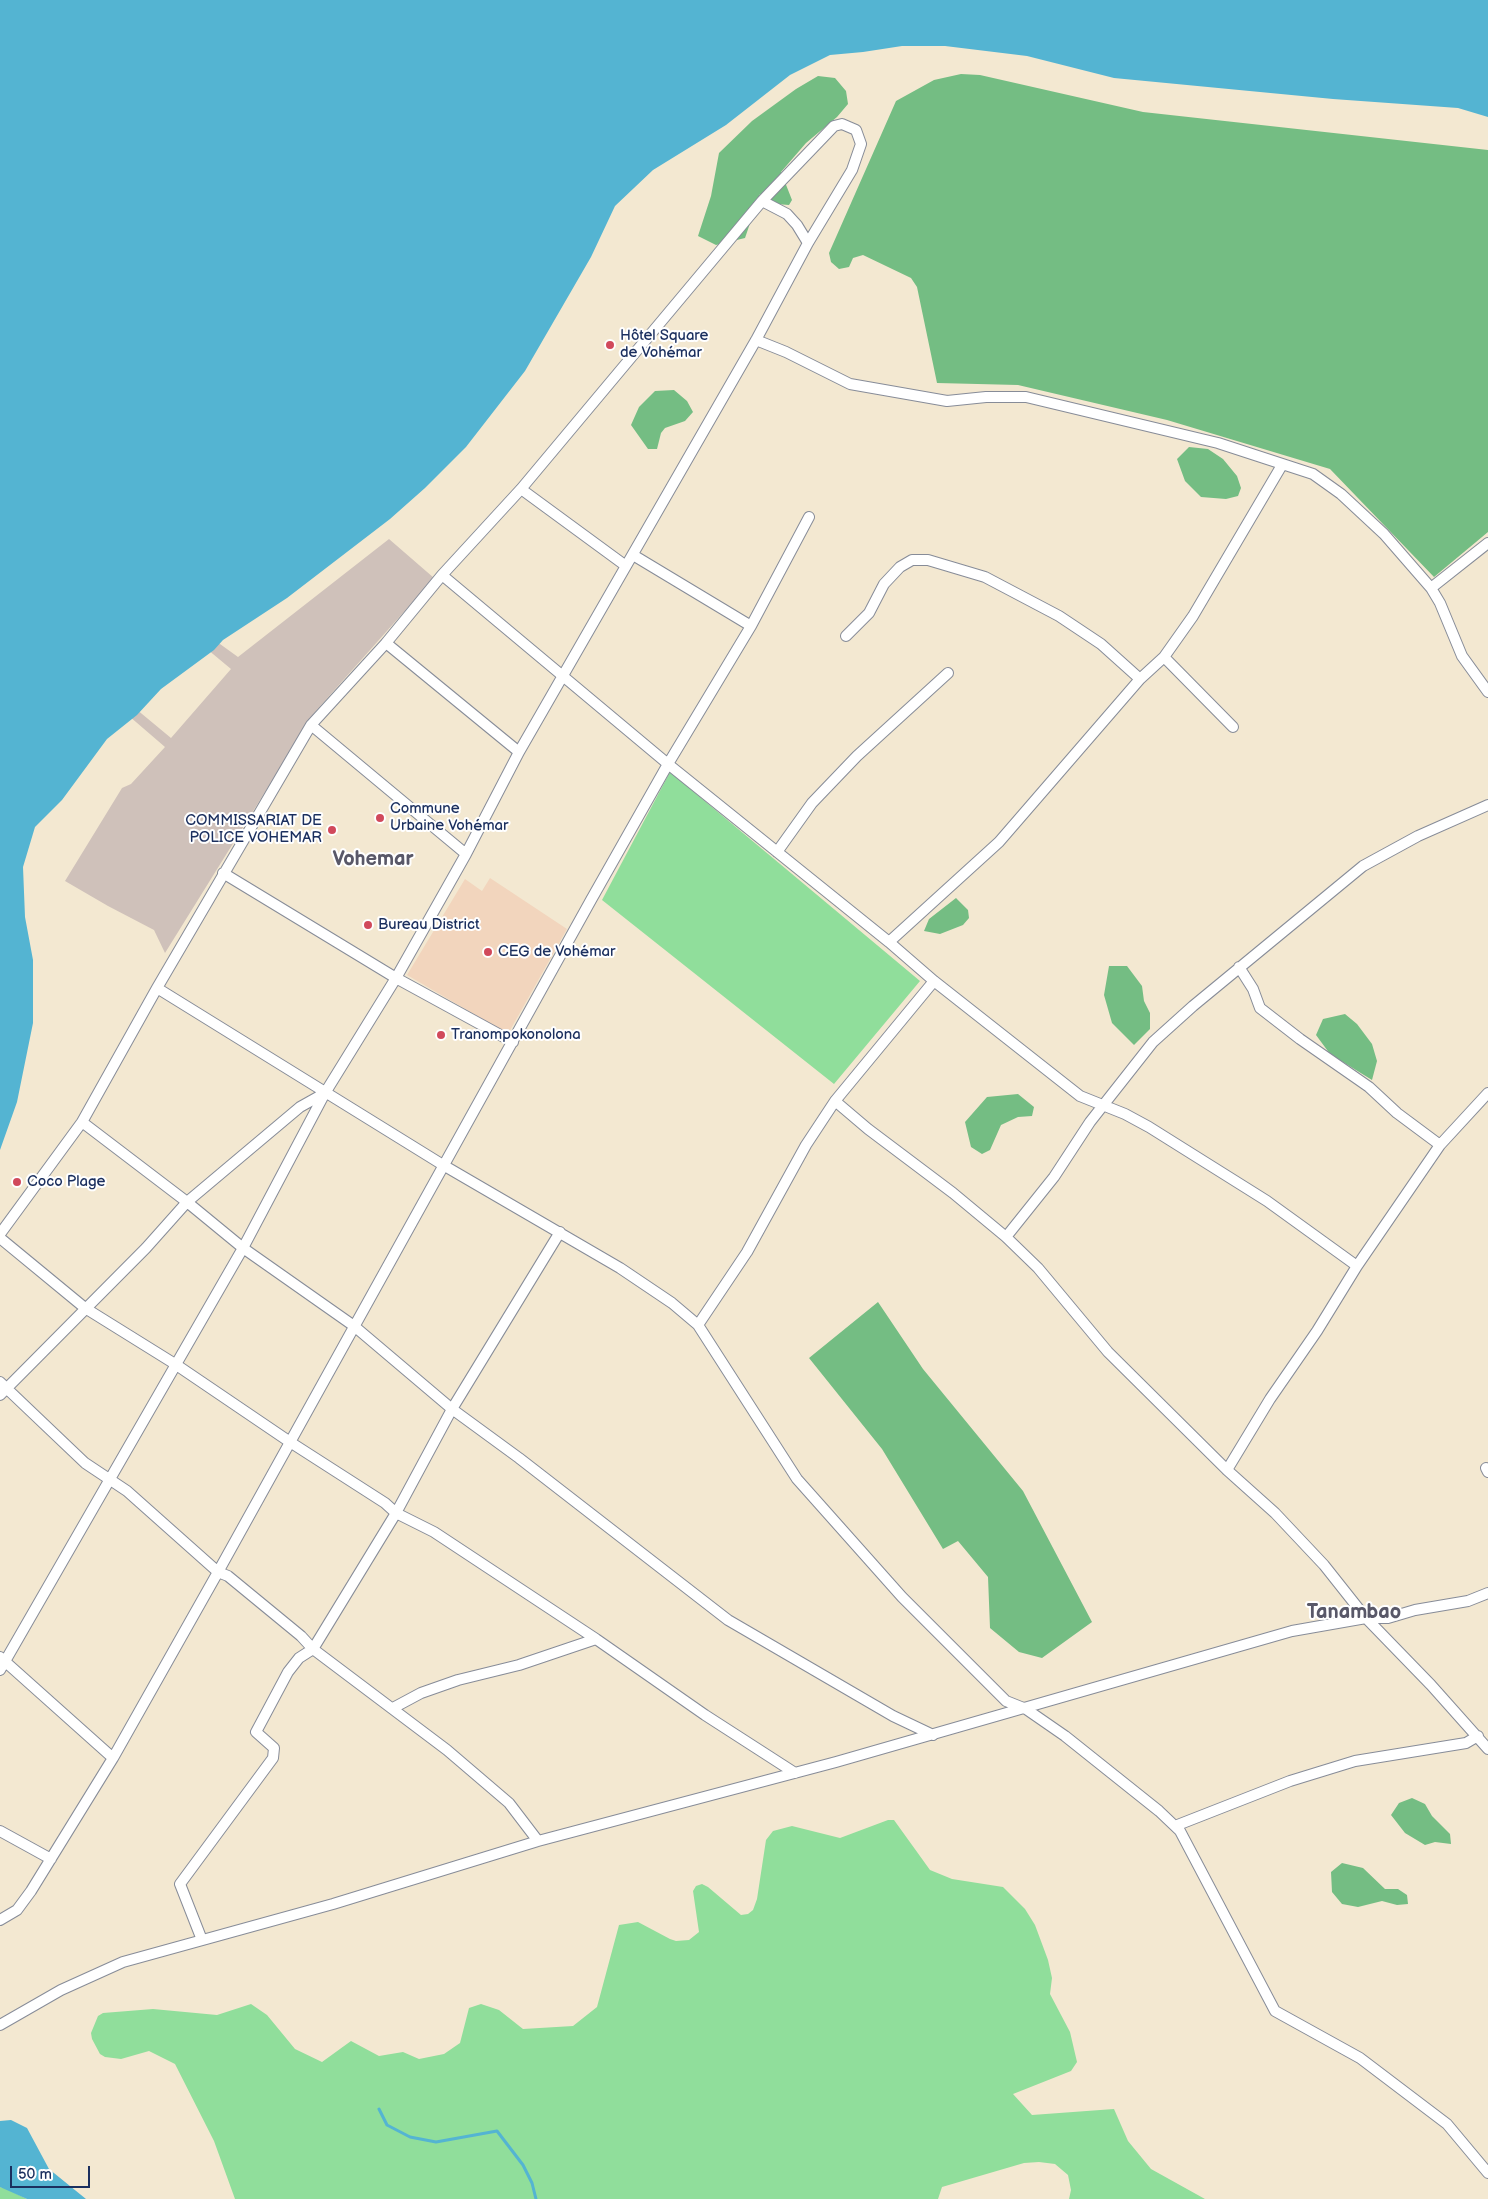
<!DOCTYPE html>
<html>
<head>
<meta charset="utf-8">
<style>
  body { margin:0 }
  #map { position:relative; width:1488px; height:2199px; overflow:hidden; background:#f3e8d1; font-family:"Balsamiq Sans",sans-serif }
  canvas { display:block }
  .scale { position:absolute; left:10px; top:2166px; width:80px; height:22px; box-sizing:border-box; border:2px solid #1b2f5e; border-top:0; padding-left:6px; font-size:15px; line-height:18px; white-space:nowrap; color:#1b2f5e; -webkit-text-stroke:4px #fff; paint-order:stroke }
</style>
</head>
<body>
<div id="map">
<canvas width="1488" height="2199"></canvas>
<div class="scale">50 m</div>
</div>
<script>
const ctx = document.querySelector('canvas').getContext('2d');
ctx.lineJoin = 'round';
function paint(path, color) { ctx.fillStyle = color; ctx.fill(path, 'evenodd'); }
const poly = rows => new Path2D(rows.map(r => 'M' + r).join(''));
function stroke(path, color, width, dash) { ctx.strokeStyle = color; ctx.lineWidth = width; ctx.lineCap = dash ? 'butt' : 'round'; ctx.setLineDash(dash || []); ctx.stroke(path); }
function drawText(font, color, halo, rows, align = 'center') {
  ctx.font = font + ' "Balsamiq Sans",sans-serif'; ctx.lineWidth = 4; ctx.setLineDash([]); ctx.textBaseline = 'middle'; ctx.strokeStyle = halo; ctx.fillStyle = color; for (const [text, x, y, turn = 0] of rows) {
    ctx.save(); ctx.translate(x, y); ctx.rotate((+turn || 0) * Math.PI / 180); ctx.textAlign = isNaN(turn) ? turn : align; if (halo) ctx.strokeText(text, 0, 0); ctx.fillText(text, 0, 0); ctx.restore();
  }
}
paint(poly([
  [490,878,567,929,508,1034,407,975,465,879,482,891]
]), '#f2d5bd');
paint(poly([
  [389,539,434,578,314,713,165,953,154,930,108,906,65,881,122,788,131,784,165,747,122,710,202,631,238,657],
  [195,639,231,669,171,738,130,704]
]), '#cfc1ba');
paint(poly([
  [670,772,920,981,834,1084,602,900],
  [888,1820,894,1820,930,1870,952,1879,1003,1887,1025,1909,1035,1925,1048,1960,1052,1978,1050,1994,1070,2032,1077,2062,1071,2071,1013,2094,1032,2115,1114,2109,1128,2141,1151,2169,1205,2199,1069,2199,1071,2190,1068,2175,1055,2164,1039,2162,1024,2163,942,2187,938,2199,235,2199,214,2141,175,2064,149,2051,121,2059,105,2057,100,2054,92,2039,91,2033,98,2016,103,2013,153,2009,217,2015,251,2004,267,2015,295,2049,322,2062,351,2041,379,2056,403,2052,419,2059,444,2054,460,2043,469,2008,481,2004,499,2010,523,2029,573,2026,597,2007,619,1925,638,1922,670,1939,676,1941,689,1940,699,1932,693,1891,696,1886,702,1884,708,1887,741,1915,748,1914,753,1910,757,1899,766,1840,773,1831,792,1826,840,1838],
  [0,2187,5,2188,27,2199,0,2199]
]), '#90de9b');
paint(poly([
  [961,74,980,75,1143,112,1488,150,1488,532,1434,577,1330,469,1167,420,1018,385,937,383,917,287,911,278,863,255,853,258,849,267,839,269,831,262,829,253,896,101,934,80],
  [818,76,835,78,846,91,848,104,837,117,806,143,781,172,792,200,789,205,776,204,760,194,745,238,716,245,698,236,711,196,719,153,752,121,796,89],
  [674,390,687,401,693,412,685,421,665,428,661,433,657,449,648,449,631,425,639,407,655,391],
  [1189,447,1208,449,1223,459,1237,476,1241,488,1238,496,1226,499,1201,497,1185,481,1177,459],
  [956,898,968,910,969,918,963,925,940,934,924,931,929,919],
  [1109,966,1127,966,1142,986,1144,1001,1150,1013,1150,1029,1134,1045,1112,1023,1104,995],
  [1345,1014,1357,1024,1372,1044,1377,1061,1372,1080,1330,1054,1316,1035,1323,1019],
  [1018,1094,1034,1107,1032,1116,1018,1117,1001,1125,990,1150,982,1154,971,1147,965,1122,987,1097],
  [878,1302,923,1369,1023,1491,1092,1622,1042,1658,1019,1652,990,1628,988,1577,958,1541,943,1549,882,1449,809,1358],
  [1412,1798,1425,1804,1432,1816,1450,1834,1451,1844,1435,1842,1425,1845,1405,1833,1391,1815,1399,1803],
  [1342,1863,1363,1868,1385,1889,1398,1889,1407,1895,1408,1904,1397,1905,1382,1901,1358,1907,1342,1904,1332,1892,1331,1872]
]), '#74bd83');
paint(poly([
  [0,0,1488,0,1488,117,1458,108,1333,99,1114,78,1027,56,945,46,902,46,863,52,830,55,790,75,726,125,653,170,615,206,591,257,525,371,466,447,425,488,390,519,287,598,223,640,214,650,161,689,137,715,107,739,62,800,35,827,23,867,25,917,33,960,33,1023,17,1102,0,1150],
  [11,2120,27,2128,49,2169,86,2199,27,2199,0,2187,0,2121]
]), '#54b4d2');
stroke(poly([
  [379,2109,387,2125,410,2137,436,2142,497,2131,523,2165,532,2183,536,2199]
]), '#54b4d2', 3);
const minor = poly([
  [762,201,787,214,797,225,808,243],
  [756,340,786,352,850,384,947,401,986,397,1026,397,1218,443,1313,474,1341,494,1384,534,1431,588,1440,603,1462,656,1488,692],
  [521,489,626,566],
  [633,555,751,626],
  [442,575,668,764,889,942,934,981,1080,1096,1125,1114,1149,1127,1267,1201,1357,1266],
  [1431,588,1488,543],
  [846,636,869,613,884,584,900,567,912,560,928,560,985,577,1059,616,1101,644,1140,679],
  [386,643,519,752],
  [1164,657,1233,727],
  [311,725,466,854],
  [777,852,812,803,857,756,948,673],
  [223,873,396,978,513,1042],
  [889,942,999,842,1140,679,1164,657,1193,616,1282,465],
  [1239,967,1253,989,1260,1008,1300,1039,1369,1087,1397,1113,1440,1145],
  [157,988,443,1165,620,1268,672,1303,698,1325,797,1479,902,1597,1006,1701,1026,1709,1065,1736,1159,1811,1180,1831,1275,2011,1360,2058,1447,2124,1488,2173],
  [835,1101,868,1129,953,1193,1006,1237,1038,1268,1108,1352,1227,1470,1275,1513,1324,1565,1366,1618,1431,1685,1488,1749],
  [82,1122,187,1202,243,1248,354,1326,452,1409,519,1458,728,1620,893,1716,933,1735],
  [0,1234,82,1122,157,988,311,725,386,643,442,575,521,489,762,201,834,126,842,124,856,130,861,144,852,170,808,243,756,340,519,752,466,854,396,978,325,1093,243,1248,0,1670],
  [1006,1237,1054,1177,1090,1122,1153,1042,1193,1006,1363,866,1418,836,1488,805],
  [0,1238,85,1308,175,1364,290,1442,385,1503,396,1513,434,1532,596,1639,705,1715,795,1773],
  [698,1325,747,1252,806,1145,835,1101,934,981],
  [0,1382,85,1463,127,1491,218,1572,228,1576,301,1636,313,1649,447,1750,509,1803,538,1841],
  [0,1395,146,1248,187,1202,300,1107,325,1093],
  [1486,1468,1488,1472],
  [1227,1470,1270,1399,1317,1331,1357,1266,1440,1145,1488,1093],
  [0,1657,113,1758],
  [393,1708,421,1693,458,1680,519,1665,596,1639],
  [1175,1826,1290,1781,1355,1761,1466,1743,1478,1736],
  [0,1831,51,1859],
  [0,1920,17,1910,31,1891,113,1758,218,1572,591,900,668,764,751,626,809,517],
  [202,1940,180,1884,273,1758,274,1748,256,1732,288,1672,299,1658,313,1649,396,1513,452,1409,560,1232],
  [0,2025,61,1990,123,1962,333,1904,538,1841,836,1762,1292,1631,1366,1618,1388,1618,1415,1610,1468,1601,1488,1593]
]);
stroke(minor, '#878c98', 12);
stroke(minor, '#fff', 10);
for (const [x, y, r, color] of [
  [610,345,5,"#d1495b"],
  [380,818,5,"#d1495b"],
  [332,830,5,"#d1495b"],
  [368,925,5,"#d1495b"],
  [488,952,5,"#d1495b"],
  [441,1035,5,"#d1495b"],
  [17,1182,5,"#d1495b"]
]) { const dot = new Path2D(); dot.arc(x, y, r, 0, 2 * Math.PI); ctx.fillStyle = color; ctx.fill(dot); stroke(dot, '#fff', 2); }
drawText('15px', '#1b2f5e', '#fff', [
  ["Hôtel Square",620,336],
  ["de Vohémar",620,353],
  ["Commune",390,809],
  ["Urbaine Vohémar",390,826],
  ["COMMISSARIAT DE",322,821,"right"],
  ["POLICE VOHEMAR",322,838,"right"],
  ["Bureau District",378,925],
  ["CEG de Vohémar",498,952],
  ["Tranompokonolona",451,1035],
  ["Coco Plage",27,1182]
], 'left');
drawText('bold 20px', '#595868', '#fff', [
  ["Vohemar",373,860],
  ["Tanambao",1354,1613]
]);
</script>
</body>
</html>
